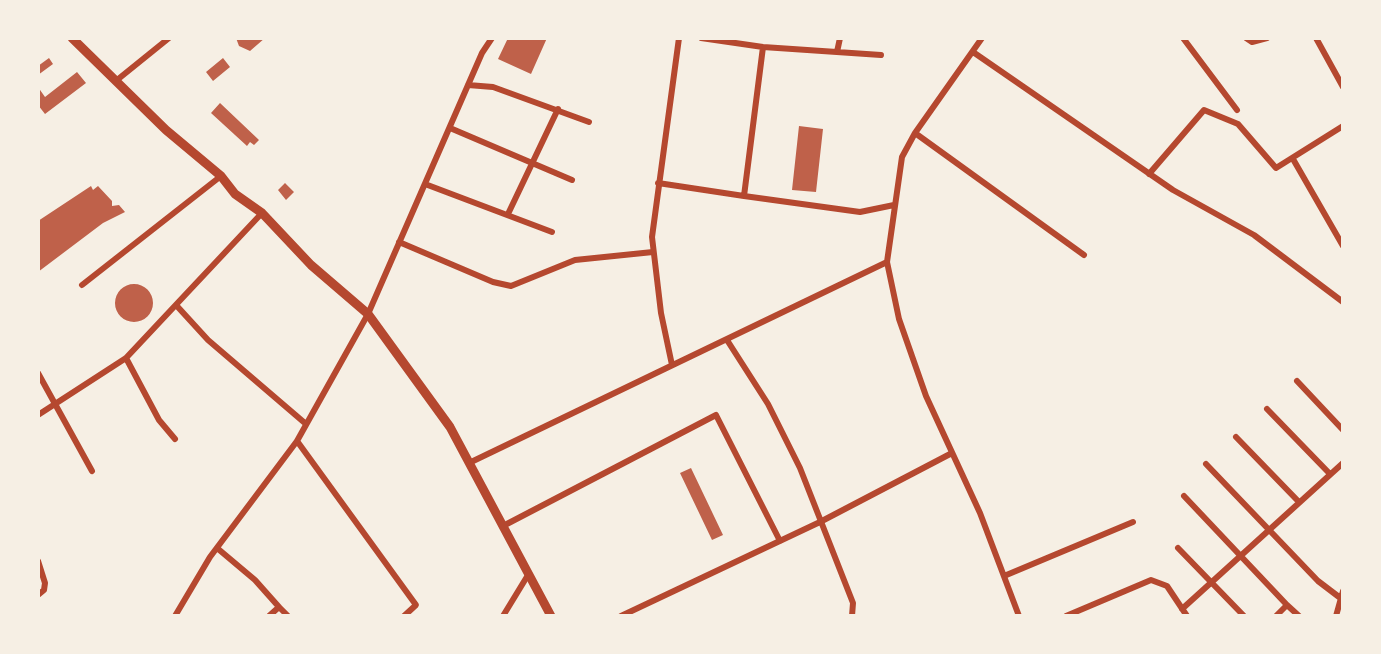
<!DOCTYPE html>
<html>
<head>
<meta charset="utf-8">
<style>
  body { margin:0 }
  #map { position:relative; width:1381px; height:654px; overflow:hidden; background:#f6efe4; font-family:"DM Sans",sans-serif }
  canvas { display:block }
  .frame { position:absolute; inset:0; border:40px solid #f6efe4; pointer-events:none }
</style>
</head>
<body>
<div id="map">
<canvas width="1381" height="654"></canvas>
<div class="frame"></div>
</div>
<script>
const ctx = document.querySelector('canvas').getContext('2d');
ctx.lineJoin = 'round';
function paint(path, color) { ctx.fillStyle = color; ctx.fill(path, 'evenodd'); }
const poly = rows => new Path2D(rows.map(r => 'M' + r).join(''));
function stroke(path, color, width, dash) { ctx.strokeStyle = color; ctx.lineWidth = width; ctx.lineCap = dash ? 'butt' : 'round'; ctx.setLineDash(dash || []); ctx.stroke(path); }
paint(poly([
  [236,38,265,38,250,51,239,46],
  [508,38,547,38,531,74,498,59],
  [49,58,53,64,38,75,38,66],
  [223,58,230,67,213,81,206,72],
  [77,72,86,83,45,114,38,105,38,87,45,97],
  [220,103,259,140,254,145,250,142,247,146,211,113],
  [799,126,823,129,816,192,792,190],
  [285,183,294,192,286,200,278,190],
  [91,186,93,190,98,186,112,201,112,206,119,205,125,212,103,223,38,272,38,221],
  '115 303a19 19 0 1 1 38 0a19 19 0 1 1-38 0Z',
  [691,468,723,535,712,540,680,473]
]), '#bf614a');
stroke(poly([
  [701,38,763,47,881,55],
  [982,38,915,133,902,157,887,262,899,319,926,396,980,513,1019,616],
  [1183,38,1237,110],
  [1246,38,1252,42,1267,38],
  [1316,38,1343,87],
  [837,52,840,38],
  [973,52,1173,190,1254,235,1343,302],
  [117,80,169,38],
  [468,85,493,87,589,122],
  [450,128,572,180],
  [915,133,1084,255],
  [1293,159,1343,246],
  [1149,174,1204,110,1238,124,1276,168,1343,126],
  [658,183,744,196,763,47],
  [425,184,552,232],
  [744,196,860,212,894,205],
  [508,214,558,109],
  [399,242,493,282,511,286,575,260,653,252],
  [82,285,221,176],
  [176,305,208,340,306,424],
  [727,340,768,404,800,468,853,603,852,616],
  [126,358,159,420,175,439],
  [672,365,661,313,652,237,679,38],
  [38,373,92,471],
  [1297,381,1343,430],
  [1267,409,1330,474],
  [38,415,126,358,262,213],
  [1236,437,1299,502],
  [297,441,416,605,404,616],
  [469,463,887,262],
  [1206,464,1318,581,1343,600],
  [1184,496,1287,605],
  [503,526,716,415,780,541],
  [217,548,255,580,279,607],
  [1178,548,1244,616],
  [38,561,45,583,44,590,38,595],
  [1004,576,1133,522],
  [1182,609,1343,463],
  [175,616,210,557,297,441,368,314,482,53,492,38],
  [269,616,279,607,288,616],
  [503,616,528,575],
  [621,616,820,522,952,453],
  [1066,616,1151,580,1167,586,1187,616],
  [1276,616,1287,605,1299,616],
  [1336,616,1343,591]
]), '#b5482f', 6);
stroke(poly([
  [72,38,166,130,221,176,235,194,262,213,311,265,368,314,450,427,551,616]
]), '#b5482f', 9);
</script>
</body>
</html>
